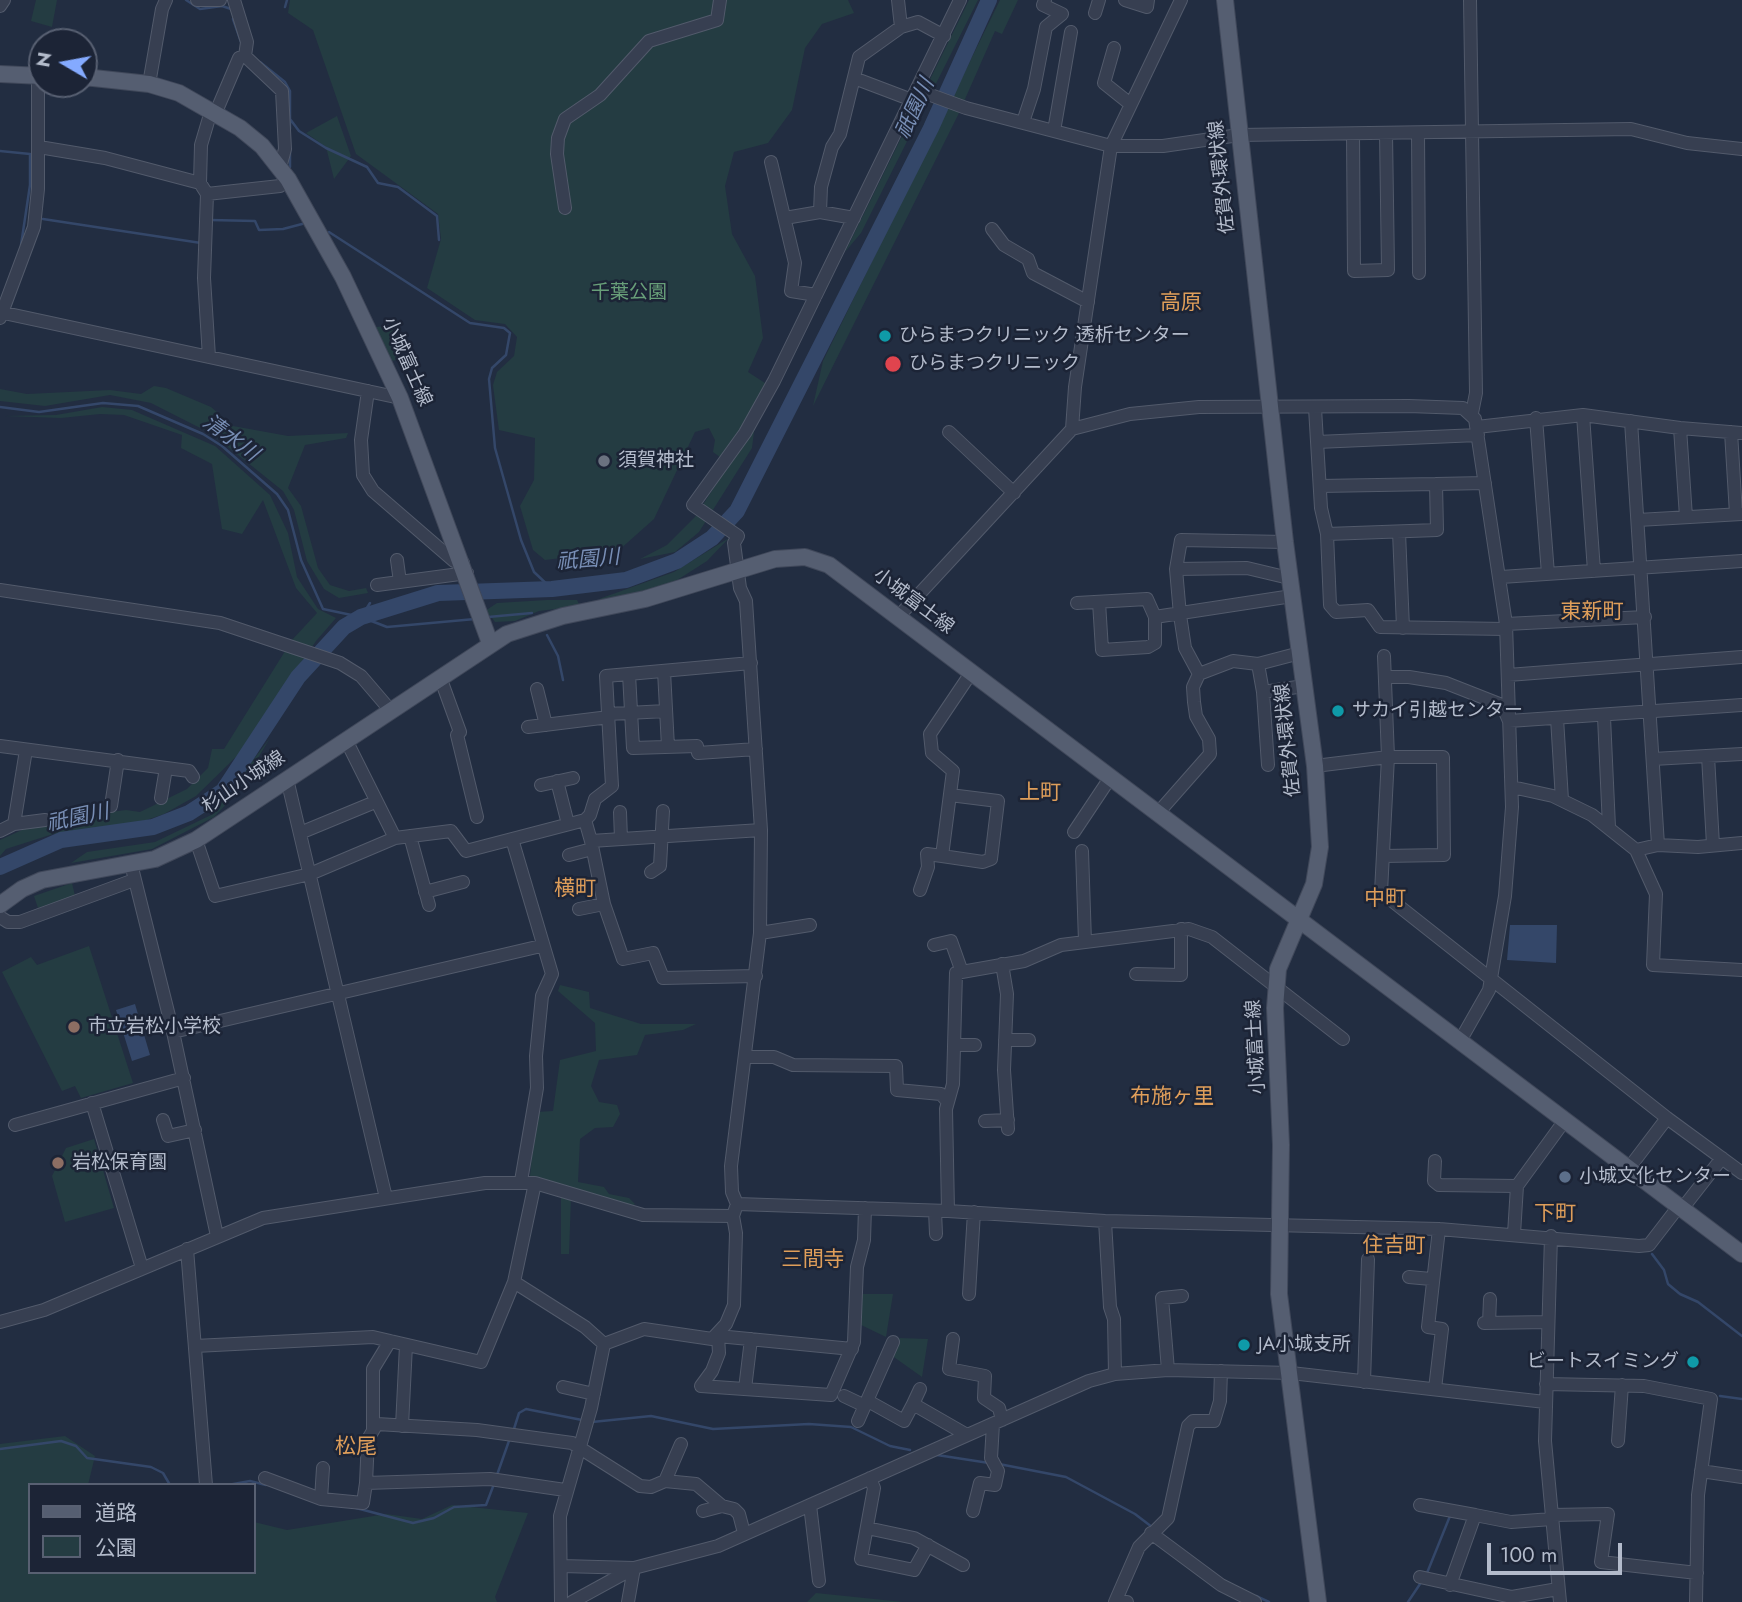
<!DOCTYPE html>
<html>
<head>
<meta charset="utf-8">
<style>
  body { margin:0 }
  #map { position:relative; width:1742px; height:1602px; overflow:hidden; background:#222d41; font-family:Jost,"Noto Sans JP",sans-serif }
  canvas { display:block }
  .legend { position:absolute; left:28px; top:1483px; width:228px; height:91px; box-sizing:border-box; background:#1c2436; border:2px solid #586072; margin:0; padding:9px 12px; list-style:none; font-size:21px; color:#b3bbcb }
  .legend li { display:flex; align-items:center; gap:14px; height:35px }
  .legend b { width:35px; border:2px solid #586072 }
  .north { position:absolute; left:28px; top:28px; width:70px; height:70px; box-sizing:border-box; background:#1c2436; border:2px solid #586072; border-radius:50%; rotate:280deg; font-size:19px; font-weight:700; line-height:28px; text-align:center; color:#b3bbcb }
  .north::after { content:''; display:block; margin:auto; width:24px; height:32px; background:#84aaff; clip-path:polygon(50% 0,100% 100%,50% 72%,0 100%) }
  .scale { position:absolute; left:1487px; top:1543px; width:135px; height:32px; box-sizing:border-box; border:4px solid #b3bbcb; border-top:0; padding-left:9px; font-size:21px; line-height:24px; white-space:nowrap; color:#b3bbcb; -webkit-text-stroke:5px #1c2436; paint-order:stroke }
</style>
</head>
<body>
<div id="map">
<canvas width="1742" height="1602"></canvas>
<ul class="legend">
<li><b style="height:9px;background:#555e71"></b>道路</li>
<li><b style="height:19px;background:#243c42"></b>公園</li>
</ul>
<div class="north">N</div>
<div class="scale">100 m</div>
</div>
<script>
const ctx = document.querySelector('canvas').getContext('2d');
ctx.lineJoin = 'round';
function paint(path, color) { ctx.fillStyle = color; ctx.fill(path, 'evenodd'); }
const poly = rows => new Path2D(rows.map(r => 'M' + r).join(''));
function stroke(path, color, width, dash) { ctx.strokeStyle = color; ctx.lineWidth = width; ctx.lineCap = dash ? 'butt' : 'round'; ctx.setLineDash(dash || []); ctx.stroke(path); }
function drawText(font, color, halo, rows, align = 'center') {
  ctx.font = font + ' Jost,"Noto Sans JP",sans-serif'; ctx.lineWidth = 5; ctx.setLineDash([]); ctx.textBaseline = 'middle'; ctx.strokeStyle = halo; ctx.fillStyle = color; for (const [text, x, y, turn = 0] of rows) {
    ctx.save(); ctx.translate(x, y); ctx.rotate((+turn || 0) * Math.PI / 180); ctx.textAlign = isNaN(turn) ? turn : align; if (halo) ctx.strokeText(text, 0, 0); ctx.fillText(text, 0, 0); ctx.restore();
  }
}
paint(poly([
  [36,0,57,0,52,27,31,21],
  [290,0,848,0,854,13,822,24,805,48,792,110,768,143,734,152,725,186,732,234,755,276,763,338,748,372,768,385,724,460,713,452,715,440,709,428,695,432,654,519,618,551,545,560,533,550,520,506,534,480,535,438,499,430,493,385,497,372,514,356,517,337,505,324,475,320,427,288,441,239,438,214,356,154,313,30,288,13],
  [969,0,978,0,861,233,845,252],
  [1000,0,1018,0,1002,34,995,31,958,115,813,406,823,361],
  [337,116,351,156,334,179,326,147,306,133],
  [397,325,398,360,389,361,376,327],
  [154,386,166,388,211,407,233,426,288,436,348,433,346,438,305,445,288,488,301,506,318,568,330,585,349,591,366,588,368,593,339,598,324,589,307,561,294,510,283,491,212,434,151,403,110,395,45,406,0,401,0,389,27,394,110,390,141,394],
  [102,407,132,410,215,446,270,495,288,533,297,577,318,609,336,618,316,641,240,753,196,796,164,814,135,824,53,834,6,849,0,856,0,840,24,829,78,821,87,815,126,810,140,812,187,789,208,768,212,749,224,749,292,640,317,613,296,588,263,500,242,534,222,529,212,464,181,448,182,435,124,415,100,414,61,418,5,416,56,415],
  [755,424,752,448,699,532,675,552,640,559,667,545,695,517],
  [729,538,707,561,671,584,624,600,599,599,674,572],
  [547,600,577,600,580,606,539,611,515,621,495,622,490,615,479,615,497,603],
  [270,738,237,793,214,817,152,849,71,863,87,852,155,842,211,815],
  [72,883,75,896,38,908,34,896],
  [89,946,133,1083,81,1098,75,1086,62,1091,2,972,31,957,37,965],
  [560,985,589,992,590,1008,641,1024,696,1024,683,1030,645,1035,637,1055,599,1060,591,1086,599,1102,617,1105,620,1114,613,1127,595,1128,580,1139,578,1182,604,1187,609,1194,629,1198,635,1204,628,1210,571,1198,569,1254,561,1254,561,1186,530,1176,536,1112,553,1111,560,1060,596,1051,595,1023,558,991],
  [94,1139,114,1208,65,1222,52,1176,66,1148],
  [861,1294,893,1294,886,1337,859,1324],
  [899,1338,928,1339,922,1377,891,1355],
  [65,1436,95,1456,88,1485,30,1485,30,1572,254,1572,254,1522,287,1530,386,1514,422,1519,452,1505,528,1513,495,1597,497,1602,0,1602,0,1444],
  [816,1593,903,1602,807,1602]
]), '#243c42');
paint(poly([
  [1510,925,1557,925,1556,963,1507,960],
  [135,1004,150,1055,132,1061,116,1010]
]), '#344769');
stroke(poly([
  [186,0,200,9,222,6,231,9],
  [285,7,287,0],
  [233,19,241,42],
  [260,62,285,82,290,91,290,129],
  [290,119,299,131,326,148,367,167,378,183,398,187,437,216,439,240],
  [290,150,290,167],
  [0,151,30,154,30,185,21,245],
  [43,219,201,243],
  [210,220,255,221,259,230,283,229,302,224],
  [329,232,470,323,504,328,510,333,506,355,492,368,489,379,495,448,521,540,534,572,552,589],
  [0,407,39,412,103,403,138,406,203,434,222,446,277,494,288,510,301,560,323,609,361,617],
  [370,603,361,617,387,627,475,619],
  [488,617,532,613],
  [547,635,558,656,563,680],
  [1652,1254,1664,1270,1668,1284,1680,1294,1698,1302,1742,1336],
  [1720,1396,1742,1399],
  [592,1422,651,1416,713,1429,809,1424,851,1427,890,1446,910,1450],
  [513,1432,519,1413,526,1409,582,1420],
  [0,1449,61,1441,76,1446,87,1458,151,1467,163,1473,170,1485],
  [937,1455,989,1463],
  [999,1464,1066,1477,1135,1514,1152,1527],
  [497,1475,510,1438],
  [228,1485,250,1481,266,1485],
  [356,1508,413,1523,434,1518,454,1507,486,1505,494,1484],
  [1427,1573,1450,1516],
  [1256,1596,1269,1602],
  [1408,1602,1422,1581]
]), '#344769', 2.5);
stroke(poly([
  [0,867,61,840,153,827,189,813,223,791,298,677,344,627,361,617,438,593,552,589,626,580,677,561,712,538,737,511,931,128,989,0]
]), '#344769', 16);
const minor = poly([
  [197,0,220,0],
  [898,0,901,27],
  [1125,0,1147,7,1148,0],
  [1470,0,1476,393,1472,413],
  [0,6,4,0],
  [1095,13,1099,0],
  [1114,48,1104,83,1129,103],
  [245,56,282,91,285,149,280,168],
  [854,78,912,100],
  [149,84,162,9,166,0],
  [917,90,966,108,1111,146,1163,146,1239,135,1631,129,1687,143,1742,149],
  [216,112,239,58,245,56,247,42,234,0],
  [1023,122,1034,89,1046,27,1062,14,1043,5,1045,0],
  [1054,131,1071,32],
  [1418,133,1419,273],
  [1353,134,1354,271,1388,270,1386,133],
  [39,147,105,158,200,183,207,194,204,278,209,357],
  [771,162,795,263,791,291,816,295],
  [200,183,201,145,209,118],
  [207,194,280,186,288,179],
  [565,208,557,154,558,138,565,119,600,95,649,41,717,20,720,0],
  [820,212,821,187,832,147,840,134,859,57,901,27,918,22,944,36],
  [785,218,820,212,854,218],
  [992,229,1004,245,1028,259,1033,273,1088,302],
  [0,312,400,398],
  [0,318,34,227,38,189,38,76],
  [368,391,361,440,363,475,373,491,454,561,463,563],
  [1315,408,1321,508,1327,534,1330,605,1336,612,1368,610,1380,627,1506,629],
  [1583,415,1594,571],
  [1536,418,1548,574],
  [1631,421,1658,845],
  [1477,427,1583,415,1680,428,1742,433],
  [1680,428,1686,517],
  [1072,429,1130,414,1199,407,1409,406,1463,408,1475,419,1506,624,1512,807,1505,896,1489,990,1460,1041],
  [949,432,1014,493],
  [1731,432,1736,514],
  [1317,442,1478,435],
  [1320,486,1436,484],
  [1638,520,1742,514],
  [1399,532,1403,628],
  [1327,534,1437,530,1436,484,1485,483],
  [397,560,400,582],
  [1176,569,1247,568,1289,578],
  [1501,577,1742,561],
  [377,585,467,573],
  [0,590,220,623,340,663,361,676,391,711],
  [1099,602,1102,650,1148,647,1155,643,1155,617],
  [1077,603,1147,599,1155,617,1292,596],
  [898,617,1072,429,1075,387,1111,146,1181,0],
  [1506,624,1645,617],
  [1258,664,1263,692,1304,686],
  [664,671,668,747],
  [629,674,633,748,697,746,698,753,756,749],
  [1199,674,1185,648,1180,615,1176,569,1181,540,1285,542],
  [1508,675,1742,657],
  [440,677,460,732,457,735,477,817],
  [1386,677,1409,677,1446,683,1502,705,1509,721,1742,705],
  [537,689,546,725],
  [1263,692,1268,765],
  [608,714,666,711],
  [1604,717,1609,827],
  [1557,718,1562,800],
  [528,727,609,717],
  [346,740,395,838],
  [0,746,189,771,193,777],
  [1708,756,1713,845],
  [1653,759,1742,754],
  [1315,766,1388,757,1381,892,1667,1118,1742,1173],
  [287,779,386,1198],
  [557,781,568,824],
  [541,785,573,778],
  [1512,787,1553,796,1592,815,1636,850,1658,845,1698,847,1742,843],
  [161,798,166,768],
  [111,806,118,760],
  [620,812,621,839],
  [1158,813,1210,754,1209,739,1196,716,1194,702,1193,687,1199,674,1233,661,1258,664,1300,653],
  [585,820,591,841,761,830],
  [14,824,26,750],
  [0,831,14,824,45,820],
  [1074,832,1110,778],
  [300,833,375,802],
  [410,836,429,905],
  [512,839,552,974,542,996,536,1056,537,1088,521,1181],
  [196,840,215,896,310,874,395,838,451,831,466,851,585,820,590,815,595,799,612,786,606,676,751,663],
  [591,841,604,904,623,959,653,953,663,978,756,976],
  [1636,850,1656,894,1653,965,1742,970],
  [1082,851,1085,942],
  [569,855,592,849],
  [942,856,983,862,991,859,998,801,950,795],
  [1383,856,1444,855,1443,757,1388,757,1384,656],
  [131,864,173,1032,217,1236],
  [651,872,660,866,663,811],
  [920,890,928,867,927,854,942,856,953,771,932,753,930,734,971,673],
  [425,892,463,882],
  [579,909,604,904],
  [0,917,8,922,20,922,134,880],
  [760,933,810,925],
  [934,945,951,941,962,972],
  [1002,964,1007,994,1004,1070,1008,1129],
  [1136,974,1181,975,1181,929],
  [173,1032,541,946],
  [1005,1040,1029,1040],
  [954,1045,975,1045],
  [746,1057,774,1057,793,1065,896,1066,897,1090,941,1094,947,1101],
  [92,1103,142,1268],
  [163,1120,168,1136,195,1130],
  [985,1121,1008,1120],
  [15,1125,184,1078],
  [1435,1161,1434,1181,1439,1185,1517,1186],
  [1629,1168,1667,1118],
  [737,1204,948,1211,1105,1221,1439,1229,1639,1246,1649,1245,1679,1206],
  [1682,1209,1722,1158],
  [935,1211,936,1234],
  [948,1211,946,1109,953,1084,956,973,1024,961,1061,945,1189,929,1212,937,1343,1039],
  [1105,1221,1110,1307,1114,1319,1115,1374],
  [1514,1234,1517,1186,1565,1120],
  [1551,1236,1545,1441,1560,1602],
  [187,1249,206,1485],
  [1409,1277,1431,1279],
  [514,1282,585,1327,604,1344],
  [969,1294,974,1212],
  [0,1322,44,1310,263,1218,485,1183,535,1183,643,1215,733,1216],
  [1484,1323,1548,1322],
  [1489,1323,1490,1299],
  [953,1339,949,1369,985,1376,984,1398,999,1408,1002,1420],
  [604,1344,644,1329,712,1339,726,1324,734,1305,736,1233,733,1216,737,1204,732,1192,731,1166,760,933,761,830,746,601,740,588,734,543,738,536,693,505,745,433,774,381,960,0],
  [195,1346,373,1337,481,1362,514,1282,535,1183],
  [1168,1370,1162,1298,1182,1296],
  [1364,1382,1368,1259],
  [1546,1384,1644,1386,1711,1399,1698,1495,1696,1602],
  [701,1386,831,1395,854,1342,857,1267,864,1240,865,1208],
  [701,1386,712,1371,719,1353,718,1336,852,1349],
  [563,1387,594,1394],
  [745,1389,751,1339],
  [1435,1389,1442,1329,1428,1327,1439,1229],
  [844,1396,865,1406],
  [868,1401,904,1421,913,1404,967,1435],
  [913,1404,920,1389],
  [858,1421,893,1342],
  [402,1426,406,1345],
  [373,1429,373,1369,390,1341],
  [1618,1441,1622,1385],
  [1701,1471,1742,1477],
  [265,1478,321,1499,363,1503,366,1483],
  [870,1478,874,1488,861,1559,914,1570,928,1545],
  [665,1481,696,1484,722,1506,734,1509,739,1514,744,1533],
  [565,1490,490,1479,366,1483,368,1439,377,1424,477,1430,572,1443,640,1486,651,1487,665,1481,681,1444],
  [321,1499,323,1468],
  [810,1505,819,1581],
  [1420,1505,1475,1515],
  [703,1511,722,1506],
  [973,1511,980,1483,995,1485,998,1471,991,1458,993,1424],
  [1551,1515,1608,1514,1601,1562,1697,1573],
  [867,1528,914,1538,963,1565],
  [1151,1533,1221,1585,1255,1602],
  [562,1566,634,1568,628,1602],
  [1420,1577,1512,1597,1558,1589],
  [1450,1585,1475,1515,1511,1522,1552,1519],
  [561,1602,560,1516,591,1408,604,1344],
  [572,1602,634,1568,718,1546,1089,1381,1115,1374,1168,1370,1291,1373,1545,1402],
  [1115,1602,1139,1547,1168,1518,1188,1426,1193,1421,1214,1421,1220,1401,1221,1371],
  [1124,1602,1127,1602]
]);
const major = poly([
  [1225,0,1285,542,1315,766,1320,847,1314,884,1278,969,1275,1008,1281,1145,1279,1294,1318,1602],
  [0,74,42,76],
  [84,77,149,84,179,93,240,128,262,146,288,179,343,277,400,398,490,643],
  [0,905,22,889,42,880,155,859,196,840,507,634,563,616,645,599,775,559,805,557,829,565,1742,1254]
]);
stroke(minor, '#525a6b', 14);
stroke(major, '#40485a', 18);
stroke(minor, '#373f51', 12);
stroke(major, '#555e71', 16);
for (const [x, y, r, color] of [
  [885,336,7,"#0f9aa8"],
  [893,364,9,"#e0444e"],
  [604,461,7,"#6b7280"],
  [1338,711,7,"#0f9aa8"],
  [74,1027,7,"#8d6e63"],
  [58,1163,7,"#8d6e63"],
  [1565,1177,7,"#5c6f8a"],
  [1244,1345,7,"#0f9aa8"],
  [1693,1362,7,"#0f9aa8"]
]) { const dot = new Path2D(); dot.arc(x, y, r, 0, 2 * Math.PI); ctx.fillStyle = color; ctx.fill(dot); stroke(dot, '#1c2436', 2.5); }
drawText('19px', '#b3bbcb', '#1c2436', [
  ["佐賀外環状線",1223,177,-96],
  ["小城富士線",406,362,66],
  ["小城富士線",913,602,37],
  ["佐賀外環状線",1289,740,-96],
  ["杉山小城線",244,783,-34],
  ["小城富士線",1257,1047,-93]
]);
drawText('19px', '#689f79', '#1c2436', [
  ["千葉公園",629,293]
]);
drawText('19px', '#b3bbcb', '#1c2436', [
  ["ひらまつクリニック 透析センター",899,336],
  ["ひらまつクリニック",909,364],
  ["須賀神社",618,461],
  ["サカイ引越センター",1352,711],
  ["市立岩松小学校",88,1027],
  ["岩松保育園",72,1163],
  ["小城文化センター",1579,1177],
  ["JA小城支所",1258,1345],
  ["ビートスイミング",1679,1362,"right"]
], 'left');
drawText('italic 21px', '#788eb5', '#1c2436', [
  ["祇園川",916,109,-65],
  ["清水川",230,439,36],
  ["祇園川",588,561,-5],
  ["祇園川",78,819,-12]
]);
drawText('21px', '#df9e5a', '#1c2436', [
  ["高原",1181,304],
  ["東新町",1592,613],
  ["上町",1040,794],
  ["横町",575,890],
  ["中町",1385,900],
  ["布施ヶ里",1172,1098],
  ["下町",1555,1215],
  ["住吉町",1394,1247],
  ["三間寺",813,1261],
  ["松尾",356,1448]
]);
</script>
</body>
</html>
